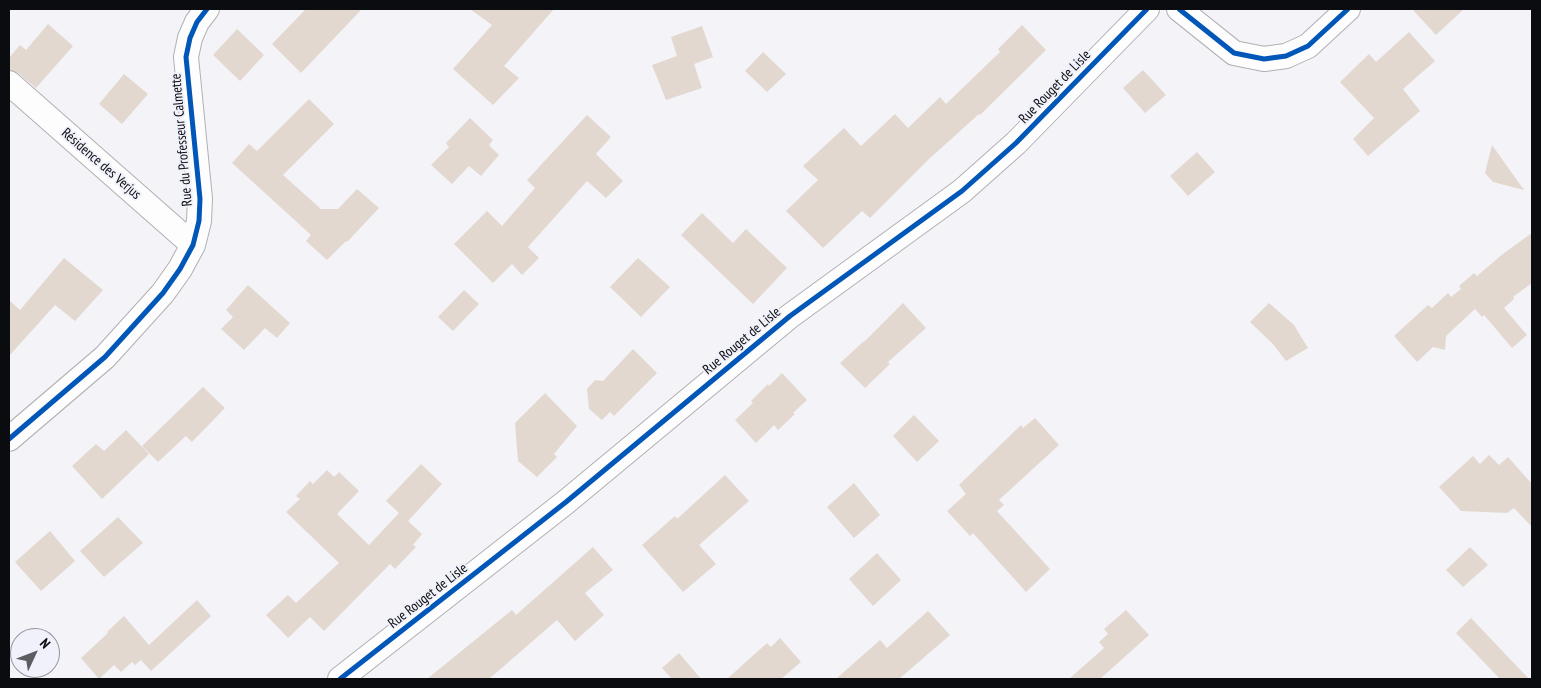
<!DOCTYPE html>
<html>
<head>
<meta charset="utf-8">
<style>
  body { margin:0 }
  #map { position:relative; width:1541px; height:688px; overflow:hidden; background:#f3f3f8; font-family:"PT Sans Narrow",sans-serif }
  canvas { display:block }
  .frame { position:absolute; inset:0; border:10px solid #0b0c0f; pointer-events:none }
  .north { position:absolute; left:10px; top:628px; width:50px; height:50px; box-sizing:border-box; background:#f0f1fb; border:1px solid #94959d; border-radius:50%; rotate:47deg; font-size:14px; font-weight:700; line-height:20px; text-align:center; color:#0b0c0f }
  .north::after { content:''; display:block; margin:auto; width:18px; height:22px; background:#5c5d61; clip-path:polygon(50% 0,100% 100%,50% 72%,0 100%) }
</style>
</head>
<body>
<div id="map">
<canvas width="1541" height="688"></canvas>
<div class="frame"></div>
<div class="north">N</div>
</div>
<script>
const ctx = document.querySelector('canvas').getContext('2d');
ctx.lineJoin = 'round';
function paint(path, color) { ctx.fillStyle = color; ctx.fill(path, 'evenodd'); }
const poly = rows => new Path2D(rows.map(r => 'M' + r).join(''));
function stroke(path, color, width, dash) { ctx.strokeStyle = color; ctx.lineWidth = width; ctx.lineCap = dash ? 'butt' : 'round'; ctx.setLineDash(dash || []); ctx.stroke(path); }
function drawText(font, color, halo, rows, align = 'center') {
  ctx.font = font + ' "PT Sans Narrow",sans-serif'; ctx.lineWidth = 4; ctx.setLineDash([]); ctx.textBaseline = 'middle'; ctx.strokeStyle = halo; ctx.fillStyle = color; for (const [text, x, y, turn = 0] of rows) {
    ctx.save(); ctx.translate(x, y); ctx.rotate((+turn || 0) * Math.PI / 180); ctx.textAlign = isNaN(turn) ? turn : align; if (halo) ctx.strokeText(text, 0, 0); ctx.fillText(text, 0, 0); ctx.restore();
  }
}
paint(poly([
  [306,9,362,9,301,73,272,44],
  [470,9,554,9,504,66,519,78,493,105,453,69,492,25],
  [1412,9,1464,9,1436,35],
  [48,24,73,46,36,88,18,73,9,70,9,58,20,45,26,50],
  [1022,25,1046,50,980,115,979,114,929,159,870,218,862,211,823,248,786,211,818,180,803,166,844,128,861,146,895,114,908,128,940,97,946,104,1000,52,998,49],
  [702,26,713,57,694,64,702,88,666,100,652,65,677,56,671,37],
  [237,29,264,55,240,81,213,55],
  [1409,32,1435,61,1403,89,1420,111,1368,156,1353,139,1374,118,1340,82,1369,54,1376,62],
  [763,52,786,74,767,92,745,71],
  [1143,70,1166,95,1145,113,1123,88],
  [124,74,148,94,122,124,99,104],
  [309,99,334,124,283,175,321,209,338,209,357,189,379,208,347,242,346,241,327,260,306,241,311,235,232,163,249,144,257,151],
  [587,115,611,137,596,154,623,181,606,198,587,181,528,247,539,258,522,275,512,264,493,283,454,244,487,211,502,226,535,188,527,180],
  [470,118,493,140,489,145,499,155,481,176,469,166,452,184,431,165,449,147,446,143],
  [1492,145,1524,190,1493,182,1485,173],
  [1197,152,1215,172,1188,196,1170,176],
  [702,213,733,243,746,229,787,268,753,304,681,235],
  [1532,233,1532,283,1513,297,1514,299,1504,308,1527,335,1512,348,1484,315,1482,317,1475,309,1446,336,1445,350,1433,347,1417,362,1394,336,1428,305,1432,308,1448,293,1451,297,1461,289,1459,286,1474,273,1477,276,1504,253],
  [64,258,103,290,75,321,55,305,9,356,9,300,20,310],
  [638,258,670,287,641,317,610,287],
  [248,285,290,323,277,338,265,328,244,350,221,329,233,317,226,310],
  [464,290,479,304,453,331,438,317],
  [903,303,926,328,888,362,890,364,865,388,840,363,863,342,864,342],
  [1269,303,1294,325,1308,348,1286,361,1273,344,1250,322],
  [633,349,657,373,614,416,610,412,602,420,589,409,587,389,595,380,603,381],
  [782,373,807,400,793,413,795,414,778,430,774,425,756,443,735,420,753,403,751,401,768,384,769,386],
  [203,387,225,408,192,442,186,436,158,462,142,446],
  [545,393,577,426,554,454,557,457,537,477,518,461,515,423],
  [914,415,939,441,917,462,893,436],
  [1035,418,1059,445,999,500,1004,505,997,511,1050,569,1026,592,973,533,970,536,947,511,966,494,959,485,1021,425,1023,428],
  [126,430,149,454,102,499,72,466,96,444,104,451],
  [1489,455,1499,465,1508,457,1532,484,1532,527,1514,508,1507,513,1461,511,1439,487,1473,456,1480,464],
  [421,464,442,484,408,521,422,534,413,545,416,547,395,569,390,564,324,631,310,617,288,638,266,615,288,595,296,603,339,563,286,512,300,499,296,496,310,481,313,484,327,470,334,477,339,472,359,491,337,514,369,545,399,513,386,501],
  [725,475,749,501,699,545,716,564,683,592,642,545,675,516,677,519],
  [854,483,880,515,854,538,827,507],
  [118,517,143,543,104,577,80,551],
  [50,531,75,561,41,591,15,562],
  [593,547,613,570,585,593,604,615,575,641,557,620,489,679,427,679,512,610,516,615],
  [1470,547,1488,565,1463,587,1446,570],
  [877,553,901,580,873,606,849,579],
  [197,600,211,616,151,671,141,660,135,665,132,662,121,672,114,665,99,679,81,658,108,633,107,632,124,616,149,645],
  [1126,610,1149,635,1100,679,1069,679,1104,648,1099,642,1108,634,1104,629],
  [928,611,950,635,899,679,836,679,880,640,887,648],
  [1471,618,1529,679,1500,679,1456,633],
  [780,638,801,662,781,679,727,679,767,643,771,647],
  [679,653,701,679,672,679,662,668]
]), '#e3d8d0');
const street = poly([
  [1179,9,1234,53,1264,59,1286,56,1308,46,1348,9],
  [9,83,193,245],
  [9,439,105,357,163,293,180,269,193,245,199,221,200,199,186,57,190,38,197,22,207,9],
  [340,679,566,502,790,316,962,191,1016,143,1147,9]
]);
stroke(street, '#b0b0b4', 26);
stroke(street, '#fdfdfe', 24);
stroke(poly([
  [1179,9,1234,53,1264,59,1286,56,1308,46,1348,9],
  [9,439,105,357,163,293,180,269,193,245,199,221,200,199,186,57,190,38,197,22,207,9],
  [340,679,566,502,790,316,962,191,1016,143,1147,9]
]), '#0057b8', 5);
drawText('14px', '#0b0c0f', '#f0f1fb', [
  ["Rue Rouget de Lisle",1055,87,-46],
  ["Rue du Professeur Calmette",182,140,-95],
  ["Résidence des Verjus",101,164,41],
  ["Rue Rouget de Lisle",742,341,-40],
  ["Rue Rouget de Lisle",428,596,-38]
]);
</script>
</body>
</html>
